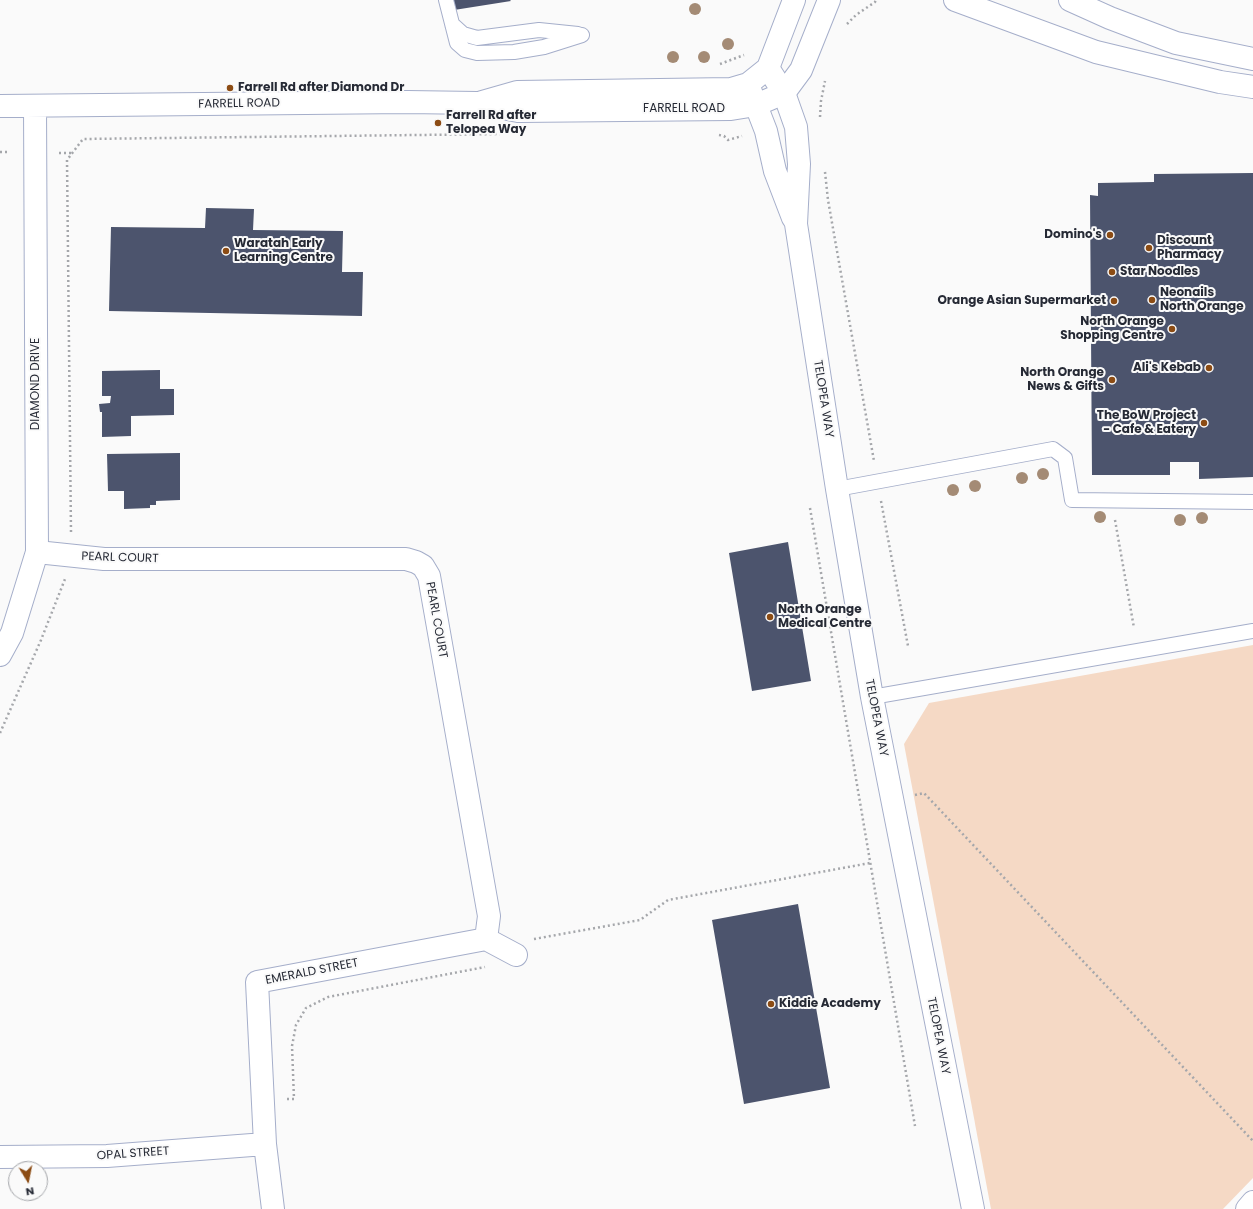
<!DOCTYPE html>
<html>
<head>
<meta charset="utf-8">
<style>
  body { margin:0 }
  #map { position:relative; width:1253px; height:1209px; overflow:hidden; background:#fafafa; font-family:Poppins,sans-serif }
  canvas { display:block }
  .north { position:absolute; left:8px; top:1161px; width:40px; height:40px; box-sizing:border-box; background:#fafafa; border:1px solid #a5a7ab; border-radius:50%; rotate:170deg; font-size:11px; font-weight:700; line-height:16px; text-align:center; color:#262a35 }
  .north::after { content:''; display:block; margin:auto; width:14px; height:18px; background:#8c4c14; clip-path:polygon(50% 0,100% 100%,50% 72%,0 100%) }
</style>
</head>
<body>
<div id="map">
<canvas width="1253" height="1209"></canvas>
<div class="north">N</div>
</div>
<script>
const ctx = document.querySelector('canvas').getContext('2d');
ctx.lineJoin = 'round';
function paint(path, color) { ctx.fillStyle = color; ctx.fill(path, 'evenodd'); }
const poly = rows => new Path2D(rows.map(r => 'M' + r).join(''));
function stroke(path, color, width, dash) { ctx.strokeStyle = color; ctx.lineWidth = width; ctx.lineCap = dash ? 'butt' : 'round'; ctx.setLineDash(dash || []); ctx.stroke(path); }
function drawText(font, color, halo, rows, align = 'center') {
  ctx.font = font + ' Poppins,sans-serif'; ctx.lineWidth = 4; ctx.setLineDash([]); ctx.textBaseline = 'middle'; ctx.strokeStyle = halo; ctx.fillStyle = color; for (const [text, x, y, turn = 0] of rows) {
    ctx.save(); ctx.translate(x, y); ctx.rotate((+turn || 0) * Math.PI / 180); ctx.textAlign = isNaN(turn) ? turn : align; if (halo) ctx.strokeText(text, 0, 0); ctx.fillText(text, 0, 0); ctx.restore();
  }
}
paint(poly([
  [1253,645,1253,1178,1223,1209,991,1209,904,744,929,703]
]), '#f5d9c5');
paint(poly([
  [452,0,510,0,511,1,454,10],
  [1253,173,1253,477,1199,479,1199,462,1170,462,1170,475,1092,475,1090,195,1098,196,1098,183,1154,182,1154,174],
  [206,208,254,209,253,230,343,231,342,272,363,272,362,316,109,311,111,227,205,228],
  [160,370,160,389,174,389,174,415,131,416,131,436,102,437,102,412,100,412,99,404,110,403,111,396,102,396,102,371],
  [180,453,180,500,156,501,156,505,150,505,150,508,124,509,124,491,108,491,107,454],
  [788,542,811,681,752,691,729,553],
  [798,904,830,1088,744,1104,712,920]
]), '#4c546d');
const service = poly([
  [446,0,457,43,465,50,477,53,514,52,544,47,582,35],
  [452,24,463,34,477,38,539,30,578,34],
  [837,489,1053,449,1065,458,1072,500,1253,502],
  [872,697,1253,631]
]);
const minor = poly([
  [768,68,784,93,796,127,799,164,796,224,837,489,872,697,973,1209],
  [749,87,766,131,775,171,793,218],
  [37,552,104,559,406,559,416,562,423,566,429,576,489,916,486,939],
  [0,1157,107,1156,265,1144],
  [273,1209,265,1144,257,982,486,939,516,955],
  [1247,1209,1253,1202]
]);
const tertiary = poly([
  [482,102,517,92,731,89,748,84,768,68,794,0],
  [0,106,407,102,477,103,518,111,731,109,756,105,784,93,801,70,829,0],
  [0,655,12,633,37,552,35,106]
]);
const secondary = poly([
  [955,0,1096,52,1220,82,1253,87],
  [1070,0,1110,18,1176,43,1253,59]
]);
stroke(service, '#a5aeca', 16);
stroke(minor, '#a5aeca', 24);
stroke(tertiary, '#a5aeca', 24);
stroke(secondary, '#a5aeca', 24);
stroke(poly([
  [847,24,856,15,875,2,876,0],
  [720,64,744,55],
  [820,117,821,101,825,81],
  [719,135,724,136,728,140,742,136],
  [0,152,10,152],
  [59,153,72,153],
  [825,172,828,200,874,461],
  [881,501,908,646],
  [810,508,915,1126],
  [1115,520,1134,628],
  [71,532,67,160,83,139,500,134],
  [0,733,41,640,65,579],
  [915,795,924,793,1253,1141],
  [534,939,640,920,668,900,870,863],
  [287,1099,294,1099,292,1046,296,1025,306,1008,328,997,485,967]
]), '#a5a7ab', 2.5, [2, 3]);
stroke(service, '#fff', 14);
stroke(minor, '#fff', 22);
stroke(tertiary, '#fff', 22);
stroke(secondary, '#fff', 22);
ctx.fillStyle = '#a48b75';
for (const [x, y] of [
  [695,9],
  [728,44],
  [673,57],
  [704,57],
  [1043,474],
  [1022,478],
  [975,486],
  [953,490],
  [1100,517],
  [1202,518],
  [1180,520]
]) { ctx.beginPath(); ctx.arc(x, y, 6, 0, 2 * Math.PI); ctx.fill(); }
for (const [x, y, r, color] of [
  [230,88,4,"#8c4c14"],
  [438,123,4,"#8c4c14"],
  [1110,235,4,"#8c4c14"],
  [1149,248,4,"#8c4c14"],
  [226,251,4,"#8c4c14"],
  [1112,272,4,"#8c4c14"],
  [1152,300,4,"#8c4c14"],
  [1114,301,4,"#8c4c14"],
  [1172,329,4,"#8c4c14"],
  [1209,368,4,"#8c4c14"],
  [1112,380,4,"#8c4c14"],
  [1204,423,4,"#8c4c14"],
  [770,617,4,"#8c4c14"],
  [771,1004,4,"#8c4c14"]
]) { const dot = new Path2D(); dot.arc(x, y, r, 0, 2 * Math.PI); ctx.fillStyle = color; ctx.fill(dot); stroke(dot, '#fafafa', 1.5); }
drawText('bold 12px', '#262a35', '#fafafa', [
  ["Farrell Rd after Diamond Dr",238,88],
  ["Farrell Rd after",446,116],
  ["Telopea Way",446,130],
  ["Domino's",1102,235,"right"],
  ["Discount",1157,241],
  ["Pharmacy",1157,255],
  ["Waratah Early",234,244],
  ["Learning Centre",234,258],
  ["Star Noodles",1120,272],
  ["Neonails",1160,293],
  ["North Orange",1160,307],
  ["Orange Asian Supermarket",1106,301,"right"],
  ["North Orange",1164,322,"right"],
  ["Shopping Centre",1164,336,"right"],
  ["Ali's Kebab",1201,368,"right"],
  ["North Orange",1104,373,"right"],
  ["News & Gifts",1104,387,"right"],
  ["The BoW Project",1196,416,"right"],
  ["- Cafe & Eatery",1196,430,"right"],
  ["North Orange",778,610],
  ["Medical Centre",778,624],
  ["Kiddie Academy",779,1004]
], 'left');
drawText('12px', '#262a35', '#fafafa', [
  ["FARRELL ROAD",239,104,-1],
  ["FARRELL ROAD",684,109],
  ["DIAMOND DRIVE",36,384,-90],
  ["TELOPEA WAY",823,399,81],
  ["PEARL COURT",120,558,2],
  ["PEARL COURT",436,620,80],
  ["TELOPEA WAY",876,718,79],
  ["EMERALD STREET",312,972,-11],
  ["TELOPEA WAY",938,1036,79],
  ["OPAL STREET",133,1154,-4]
]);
</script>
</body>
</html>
